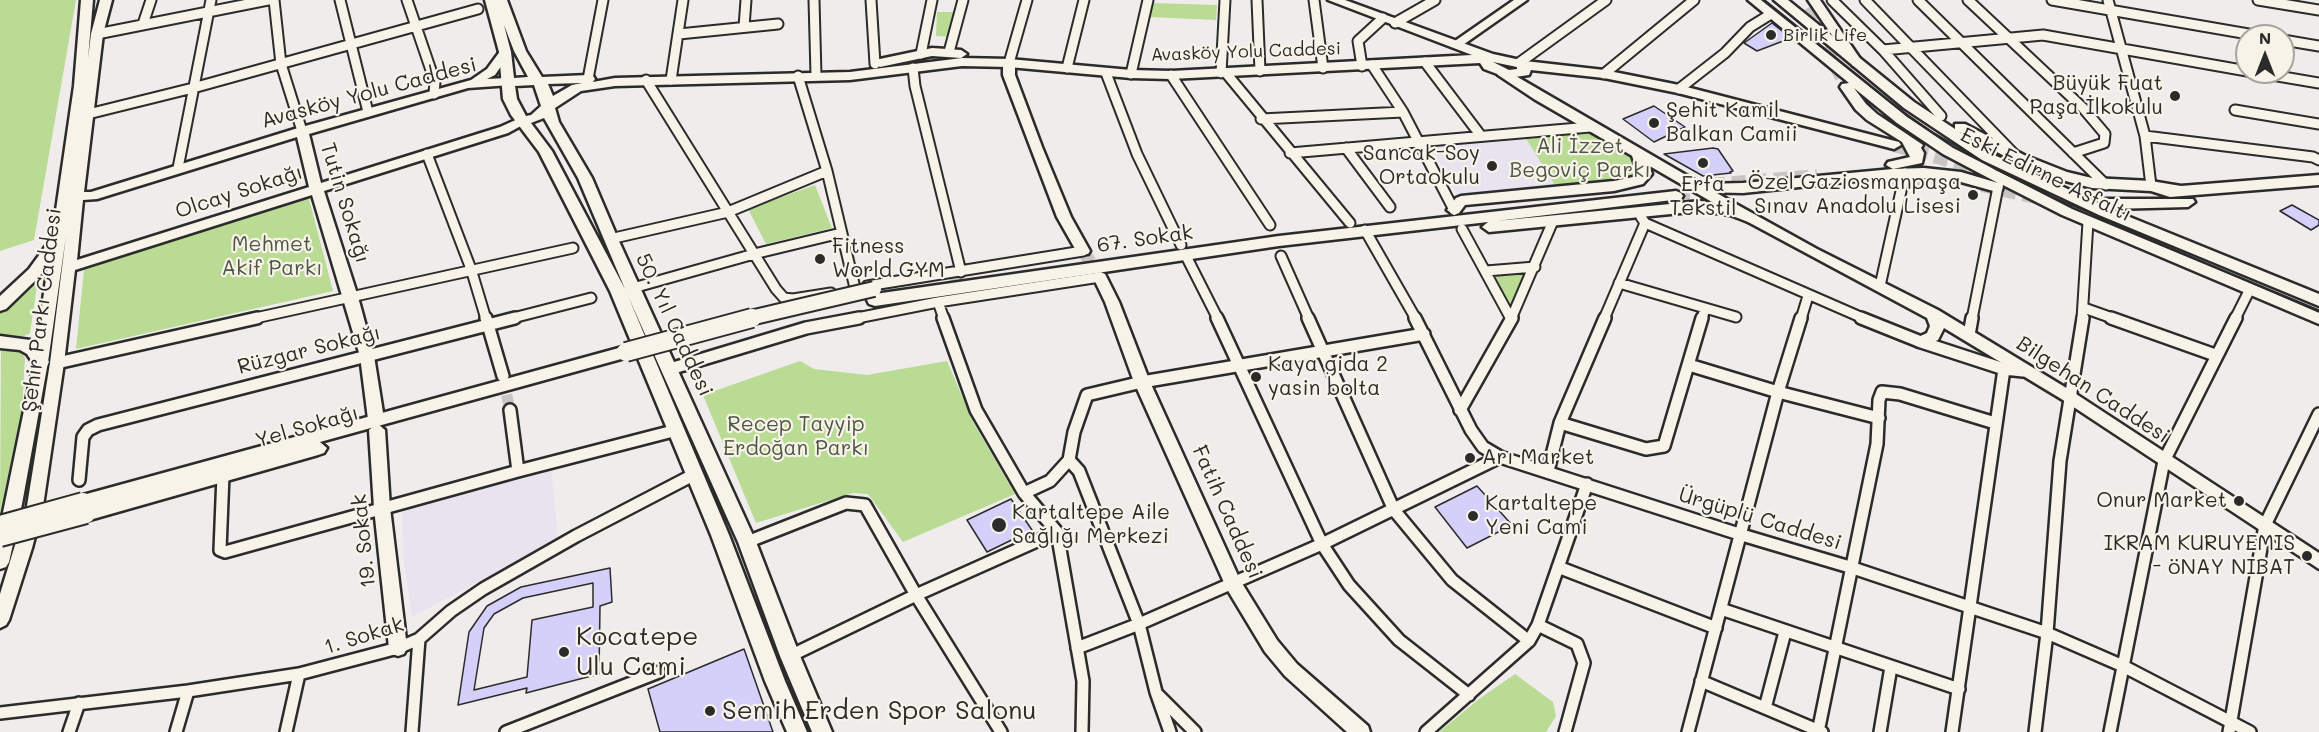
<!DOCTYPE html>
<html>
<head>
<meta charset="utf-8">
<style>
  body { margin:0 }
  #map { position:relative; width:2319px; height:732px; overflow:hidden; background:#f0eceb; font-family:Mali,sans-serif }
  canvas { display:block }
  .north { position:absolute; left:2235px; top:24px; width:60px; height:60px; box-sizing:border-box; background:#f7f3e8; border:2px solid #a5a39c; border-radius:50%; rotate:0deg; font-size:16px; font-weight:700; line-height:24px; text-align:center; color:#2b2b2b }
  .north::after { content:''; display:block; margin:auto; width:21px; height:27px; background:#2b2b2b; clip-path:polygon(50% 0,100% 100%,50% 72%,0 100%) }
</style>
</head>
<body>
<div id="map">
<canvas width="2319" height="732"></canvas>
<div class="north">N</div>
</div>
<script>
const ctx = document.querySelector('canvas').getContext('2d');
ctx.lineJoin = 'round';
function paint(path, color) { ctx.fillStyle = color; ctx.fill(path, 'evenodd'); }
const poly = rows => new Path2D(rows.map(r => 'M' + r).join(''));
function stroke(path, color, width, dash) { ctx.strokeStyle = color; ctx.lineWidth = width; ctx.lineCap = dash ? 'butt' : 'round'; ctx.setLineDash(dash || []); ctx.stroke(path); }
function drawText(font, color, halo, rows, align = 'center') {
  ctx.font = font + ' Mali,sans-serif'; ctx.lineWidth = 4.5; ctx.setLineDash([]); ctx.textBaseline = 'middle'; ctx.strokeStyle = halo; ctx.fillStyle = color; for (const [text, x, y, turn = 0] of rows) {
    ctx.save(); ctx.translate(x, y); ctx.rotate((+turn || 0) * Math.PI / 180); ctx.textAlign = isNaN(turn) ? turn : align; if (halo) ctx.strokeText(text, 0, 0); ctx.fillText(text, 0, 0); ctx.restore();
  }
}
paint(poly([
  [1525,137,1557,188,1458,197,1430,145],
  [551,469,558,539,412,617,403,555,402,511]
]), '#e8e4ef');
paint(poly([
  [0,0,76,0,34,240,0,251],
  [1151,3,1217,5,1216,20,1149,17],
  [937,12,956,12,951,37,936,36],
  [1590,132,1632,158,1638,163,1638,175,1627,180,1557,188,1525,137],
  [815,185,832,228,766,244,748,209],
  [308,195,333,291,76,349,84,270],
  [1529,270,1510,309,1492,273],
  [36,281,37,286,30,333,22,337,0,336,0,312,20,297],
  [1,348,21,352,25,358,22,410,0,513],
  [800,361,814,369,867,375,947,361,973,422,1015,494,903,542,868,494,853,493,756,523,703,395],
  [1515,674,1553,702,1556,716,1546,732,1439,732,1479,699]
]), '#b9db94');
const building = poly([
  [1772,23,1791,38,1757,51,1744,43,1772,23],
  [1654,106,1685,127,1654,142,1623,119,1654,106],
  [1713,148,1718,149,1733,171,1730,172,1731,173,1703,176,1664,154,1713,148],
  [2292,205,2319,220,2319,225,2311,230,2280,211,2292,205],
  [1477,486,1512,525,1467,548,1435,507,1477,486],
  [1011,499,1032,530,987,552,967,520,1011,499],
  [610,568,612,602,600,606,599,674,526,693,527,688,458,705,469,632,487,606,521,587,610,568],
  [593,583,593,607,532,620,527,677,474,690,484,628,494,614,523,598,593,583],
  [744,649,773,732,660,732,648,689,744,649]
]);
paint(building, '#d5d0f9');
stroke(building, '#2b2b2b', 1.5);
stroke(poly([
  [945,293,961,272]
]), '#c9c5c5', 9, [9, 4.5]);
stroke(poly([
  [503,378,510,410]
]), '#c9c5c5', 11, [11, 6]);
stroke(poly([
  [1083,251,1100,277]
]), '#c9c5c5', 13, [13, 6]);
stroke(poly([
  [1806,9,1847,87],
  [1894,145,2053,189],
  [1889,179,1947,180],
  [1711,185,1817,176],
  [1982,185,2058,202,2095,204],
  [1676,196,1720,192]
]), '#c9c5c5', 14, [14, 7]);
const streetFar1 = poly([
  [274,0,281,64,302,131],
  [340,0,368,112],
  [407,0,435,82,434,94],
  [814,0,816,75],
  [871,0,875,64],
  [1257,0,1260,71],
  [1314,0,1323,68],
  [1832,0,1883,50,1941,116],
  [1865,0,2015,155],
  [1918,0,2106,185],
  [1968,0,2083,108,2105,134,2104,143,2073,153],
  [2052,0,2260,36],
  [2108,0,2145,136,2151,186],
  [2258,0,2319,10],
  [1395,23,1435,0],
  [143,24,151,0],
  [744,27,746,0],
  [97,34,268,0],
  [679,34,778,24],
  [2283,40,2319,46],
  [1883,50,2043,35,2247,71],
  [949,52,963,0],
  [921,54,932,0],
  [1425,62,1481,136],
  [1009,63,1027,0],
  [1519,63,1606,0],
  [1372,65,1403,112,1454,210],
  [1362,66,1358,41,1383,18],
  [913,68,915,86,961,272],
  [1067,68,1084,0],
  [2254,72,2319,83],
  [1106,73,1137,154,1181,245],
  [1221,73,1225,0],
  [1226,73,1350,223],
  [1131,74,1148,0],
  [1604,74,1694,0],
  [1171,75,1270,225],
  [798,76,827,171,855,288],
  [588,79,603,0],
  [646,80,776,289,784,298,793,299,831,293],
  [671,80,683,0],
  [1679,89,1725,53,1750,27,1771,14],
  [2235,110,2319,124],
  [88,114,193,88,478,9],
  [1261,119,1403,112],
  [2145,136,2313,157,2319,160],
  [1346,148,1390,207],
  [1290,153,1590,127],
  [427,154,471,269,486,319],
  [178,168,211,0],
  [1645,223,1865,319],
  [1462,229,1511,319],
  [1365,230,1416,319],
  [610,239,728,212,827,171],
  [1185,254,1218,319],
  [1281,256,1309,319],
  [1486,271,1535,267],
  [1619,283,1736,317],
  [867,286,1083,251],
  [1880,286,1905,173],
  [633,288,754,254,841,233],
  [938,302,944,319],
  [2084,308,2115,319],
  [251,319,573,248],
  [509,319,591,298],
  [852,319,938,302,1100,277],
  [1511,319,1553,221],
  [1604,319,1645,223,1641,217],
  [1702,319,1705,308],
  [1801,319,1808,296],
  [1972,319,1998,187],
  [2082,319,2088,222],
  [2235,319,2250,289]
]);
const street = poly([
  [486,318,503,376],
  [943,318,976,410,1024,493,1057,532,1083,681,1082,732],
  [1217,318,1322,544,1349,585,1399,640,1469,695],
  [1308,318,1394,510,1452,580,1529,641],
  [1415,318,1471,430,1483,447,1500,457,1742,535,1853,568,2047,633,2123,666,2250,732],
  [1861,318,1921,342,2004,369,2023,371],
  [2111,318,2215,355],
  [1969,335,1972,318],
  [57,363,257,318],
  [1689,365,1778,392,1879,418],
  [670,369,806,328,859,318],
  [510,410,518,471],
  [1460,410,1512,318],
  [1560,423,1646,449,1664,446,1702,318],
  [1069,460,1079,471,1139,624,1156,692,1170,732],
  [1548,471,1560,423,1605,318],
  [223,475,220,550,225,552,518,471,677,430],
  [79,480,83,437,88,430,98,425,515,318],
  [1024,493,1050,481,1069,460,1074,432,1087,395,1142,382,1424,334],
  [747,542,846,503,865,505,916,595,1001,732],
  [1558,567,1716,628],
  [1721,609,1959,689],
  [1538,625,1577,644,1584,663,1565,732],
  [1077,648,1139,624,1322,544,1500,457],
  [790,656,916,595,1057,532],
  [1701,681,1822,732],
  [1158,695,1195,732],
  [1765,708,1785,632],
  [0,713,188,691,299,674,398,648,419,639,451,611,483,589,576,536,695,474],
  [69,732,79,703],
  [176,732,188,691],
  [286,732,299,674],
  [412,732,419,639],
  [506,732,659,672],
  [1426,732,1529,641,1538,625,1587,484],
  [1688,732,1778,392,1801,318],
  [1818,732,1877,444,1879,400,1882,392,1900,394,1995,423],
  [1880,732,1891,667],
  [1952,732,2004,369],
  [2035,732,2047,633,2060,461,2083,318],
  [2110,732,2164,461,2236,318],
  [2229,732,2265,525,2319,414]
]);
const secondary = poly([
  [81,0,93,0,88,59,91,34,100,0,112,0,103,34,84,192,91,192,298,128,471,80,487,69,501,50,505,48,511,52,495,75,487,79,507,78,513,82,511,85,468,88,309,134,321,183,500,127,520,118,528,118,530,121,508,133,324,191,358,297,374,356,384,419,378,424,385,430,390,508,407,648,404,654,398,656,392,654,389,648,374,508,369,430,375,425,368,419,360,356,312,195,75,270,64,363,43,506,32,548,9,620,6,625,0,628,0,594,27,506,50,363,66,236,48,362,22,504,9,562,6,567,0,569,0,527,34,362,74,86,81,0],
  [297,137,309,187,77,260,83,200,97,199,297,137],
  [1514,0,1527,0,1460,47,1452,47,1452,43,1514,0],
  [1808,0,1820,0,1863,63,1861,66,1853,66,1808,0],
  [1009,59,1015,63,1015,75,1042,147,1071,217,1090,251,1088,254,1078,254,1057,217,1003,75,1003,63,1009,59],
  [1502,68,1734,203,1817,249,1938,310,2073,392,2319,553,2319,569,2063,400,1944,328,1938,340,1921,347,1916,346,1914,342,1916,338,1927,333,1930,326,1927,318,1724,209,1534,99,1498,75,1496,72,1502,68],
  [1100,272,1105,274,1119,302,1150,382,1240,580,1277,640,1297,664,1368,726,1370,732,1347,732,1285,676,1265,652,1227,589,1134,382,1105,302,1093,277,1100,272]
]);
const primary = poly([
  [485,0,507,0,526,51,542,77,588,75,593,76,595,79,593,82,615,78,850,72,962,58,1009,59,1131,70,1171,71,1472,55,1328,0,1345,0,1493,54,1525,61,1604,70,1679,85,1899,142,1901,145,1894,149,1678,93,1604,78,1531,70,1529,75,1508,78,1484,69,1480,63,1171,79,1131,78,1009,67,962,66,850,80,615,86,581,91,555,108,559,122,592,178,618,239,756,542,800,656,832,732,812,732,780,656,738,542,628,296,729,535,785,681,807,732,787,732,765,681,711,535,610,291,539,152,511,115,503,99,499,52,485,0],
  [504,25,514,51,528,77,514,78,511,52,504,25],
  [1493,62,1517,67,1517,69,1509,70,1493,62],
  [582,83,572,85,553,96,548,84,582,83],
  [534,85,541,106,531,115,526,116,517,99,515,86,534,85],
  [544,118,578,178,625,289,552,151,531,123,544,118],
  [1748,0,1762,0,1907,117,1953,148,2072,209,2319,312,2319,324,2062,215,2003,185,2002,190,1997,192,1961,182,1924,178,1865,180,1743,193,1698,192,1696,189,1698,186,1703,184,1743,183,1893,169,1886,165,1888,162,1910,157,1902,142,1867,120,1856,110,1840,87,1842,84,1849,83,1748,0],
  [1854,88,1897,123,1943,154,1998,183,1961,172,1924,168,1893,169,1922,163,1924,153,1921,148,1923,145,1877,114,1866,104,1854,88],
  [1774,0,1788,0,1914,102,1955,129,1955,124,1965,124,2024,155,2067,172,2092,178,2151,181,2181,186,2319,175,2319,185,2170,197,2151,191,2092,188,2058,179,2014,161,1959,132,1992,154,2098,203,2105,199,2193,199,2195,202,2188,207,2110,209,2319,294,2319,306,2099,215,1982,160,1904,108,1774,0],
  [932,48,961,50,967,54,961,58,932,56,880,67,874,63,875,60,932,48],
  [1638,149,1645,153,1652,174,1643,184,1614,191,1465,205,1459,213,1454,215,1447,210,1456,198,1461,196,1614,181,1633,177,1638,173,1631,153,1638,149],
  [1676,191,1681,193,1683,196,1681,199,1496,221,1701,201,1737,208,1756,215,1758,218,1751,223,1730,215,1701,211,1489,232,1482,227,1488,222,1279,246,875,306,869,304,867,300,869,296,875,294,1279,236,1676,191],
  [58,235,66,240,39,277,6,309,0,311,0,296,29,269,53,236,58,235],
  [0,336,30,340,39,346,47,358,49,362,47,366,35,366,27,354,20,350,0,348,0,336],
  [626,346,632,348,634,352,632,356,320,442,327,448,324,453,318,455,86,521,80,519,77,514,80,508,74,502,77,497,83,495,626,346]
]);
stroke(streetFar1, '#2b2b2b', 13);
stroke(street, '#2b2b2b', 16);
stroke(secondary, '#2b2b2b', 5);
stroke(primary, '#2b2b2b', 5);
stroke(streetFar1, '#f7f3e8', 9);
stroke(street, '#f7f3e8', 11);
paint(secondary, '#f7f3e8');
paint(primary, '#f7f3e8');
stroke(poly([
  [1762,0,1895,106,1934,133,1997,170,2048,195,2319,312]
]), '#2b2b2b', 1.5);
const primaryBridgeFar1 = poly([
  [746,319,874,289]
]);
const primaryBridge = poly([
  [626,352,752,318],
  [0,525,83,502],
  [0,537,86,514]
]);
stroke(primaryBridgeFar1, '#2b2b2b', 18, []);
stroke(primaryBridge, '#2b2b2b', 22, []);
stroke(primaryBridgeFar1, '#f7f3e8', 14);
stroke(primaryBridge, '#f7f3e8', 18);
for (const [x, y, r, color] of [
  [1771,35,6,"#2b2b2b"],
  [2175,96,6,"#2b2b2b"],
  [1654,123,6,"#2b2b2b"],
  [1703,163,6,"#2b2b2b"],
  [1492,166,6,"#2b2b2b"],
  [1973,195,6,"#2b2b2b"],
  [820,259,6,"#2b2b2b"],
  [1256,377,6,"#2b2b2b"],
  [1470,458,6,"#2b2b2b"],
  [2239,501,6,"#2b2b2b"],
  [1473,516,6,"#2b2b2b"],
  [999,525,8,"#2b2b2b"],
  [2307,556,6,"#2b2b2b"],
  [564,652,6,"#2b2b2b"],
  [710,711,6,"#2b2b2b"]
]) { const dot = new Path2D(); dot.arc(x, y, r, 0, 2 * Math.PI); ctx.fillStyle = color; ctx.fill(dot); stroke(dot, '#f7f3e8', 2); }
drawText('18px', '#2b2b2b', '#f7f3e8', [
  ["Birlik Life",1783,35]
], 'left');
drawText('18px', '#2b2b2b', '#f7f3e8', [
  ["Avasköy Yolu Caddesi",1246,52,-2]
]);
drawText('21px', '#2b2b2b', '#f7f3e8', [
  ["Büyük Fuat",2163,84,"right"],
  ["Paşa İlkokulu",2163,108,"right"],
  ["Şehit Kamil",1666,111],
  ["Balkan Camii",1666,135],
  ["Sancak-Soy",1480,154,"right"],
  ["Ortaokulu",1480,178,"right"],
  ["Özel Gaziosmanpaşa",1961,183,"right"],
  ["Sınav Anadolu Lisesi",1961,207,"right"],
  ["Erfa",1703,185,"center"],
  ["Tekstil",1703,209,"center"],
  ["Fitness",832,247],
  ["World GYM",832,271],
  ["Kaya gida 2",1268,365],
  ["yasin bolta",1268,389],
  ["Arı Market",1482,458],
  ["Onur Market",2227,501,"right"],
  ["Kartaltepe",1485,504],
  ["Yeni Cami",1485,528],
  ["Kartaltepe Aile",1012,513],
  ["Sağlığı Merkezi",1012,537],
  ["IKRAM KURUYEMIS",2295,544,"right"],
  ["- öNAY NIBAT",2295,568,"right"]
], 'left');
drawText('21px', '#2b2b2b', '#f7f3e8', [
  ["Avasköy Yolu Caddesi",369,93,-15],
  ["Eski Edirne Asfaltı",2046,175,26],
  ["Olcay Sokağı",239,192,-18],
  ["Tutin Sokağı",345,203,73],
  ["67. Sokak",1145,239,-8],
  ["Şehir Parkı Caddesi",42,310,-83],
  ["50. Yıl Caddesi",674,325,65],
  ["Rüzgar Sokağı",309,350,-14],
  ["Bilgehan Caddesi",2093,390,33],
  ["Yel Sokağı",307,427,-16],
  ["Fatih Caddesi",1227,512,66],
  ["Ürgüplü Caddesi",1760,519,17],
  ["19. Sokak",364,541,-96],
  ["1. Sokak",364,636,-17]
]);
drawText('21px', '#4e5745', '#f7f3e8', [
  ["Ali İzzet",1580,147],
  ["Begoviç Parkı",1580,171],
  ["Mehmet",272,245],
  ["Akif Parkı",272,269],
  ["Recep Tayyip",796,425],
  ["Erdoğan Parkı",796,449]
]);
drawText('26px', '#2b2b2b', '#f7f3e8', [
  ["Kocatepe",576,637],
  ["Ulu Cami",576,667],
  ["Semih Erden Spor Salonu",722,711]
], 'left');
</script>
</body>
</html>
